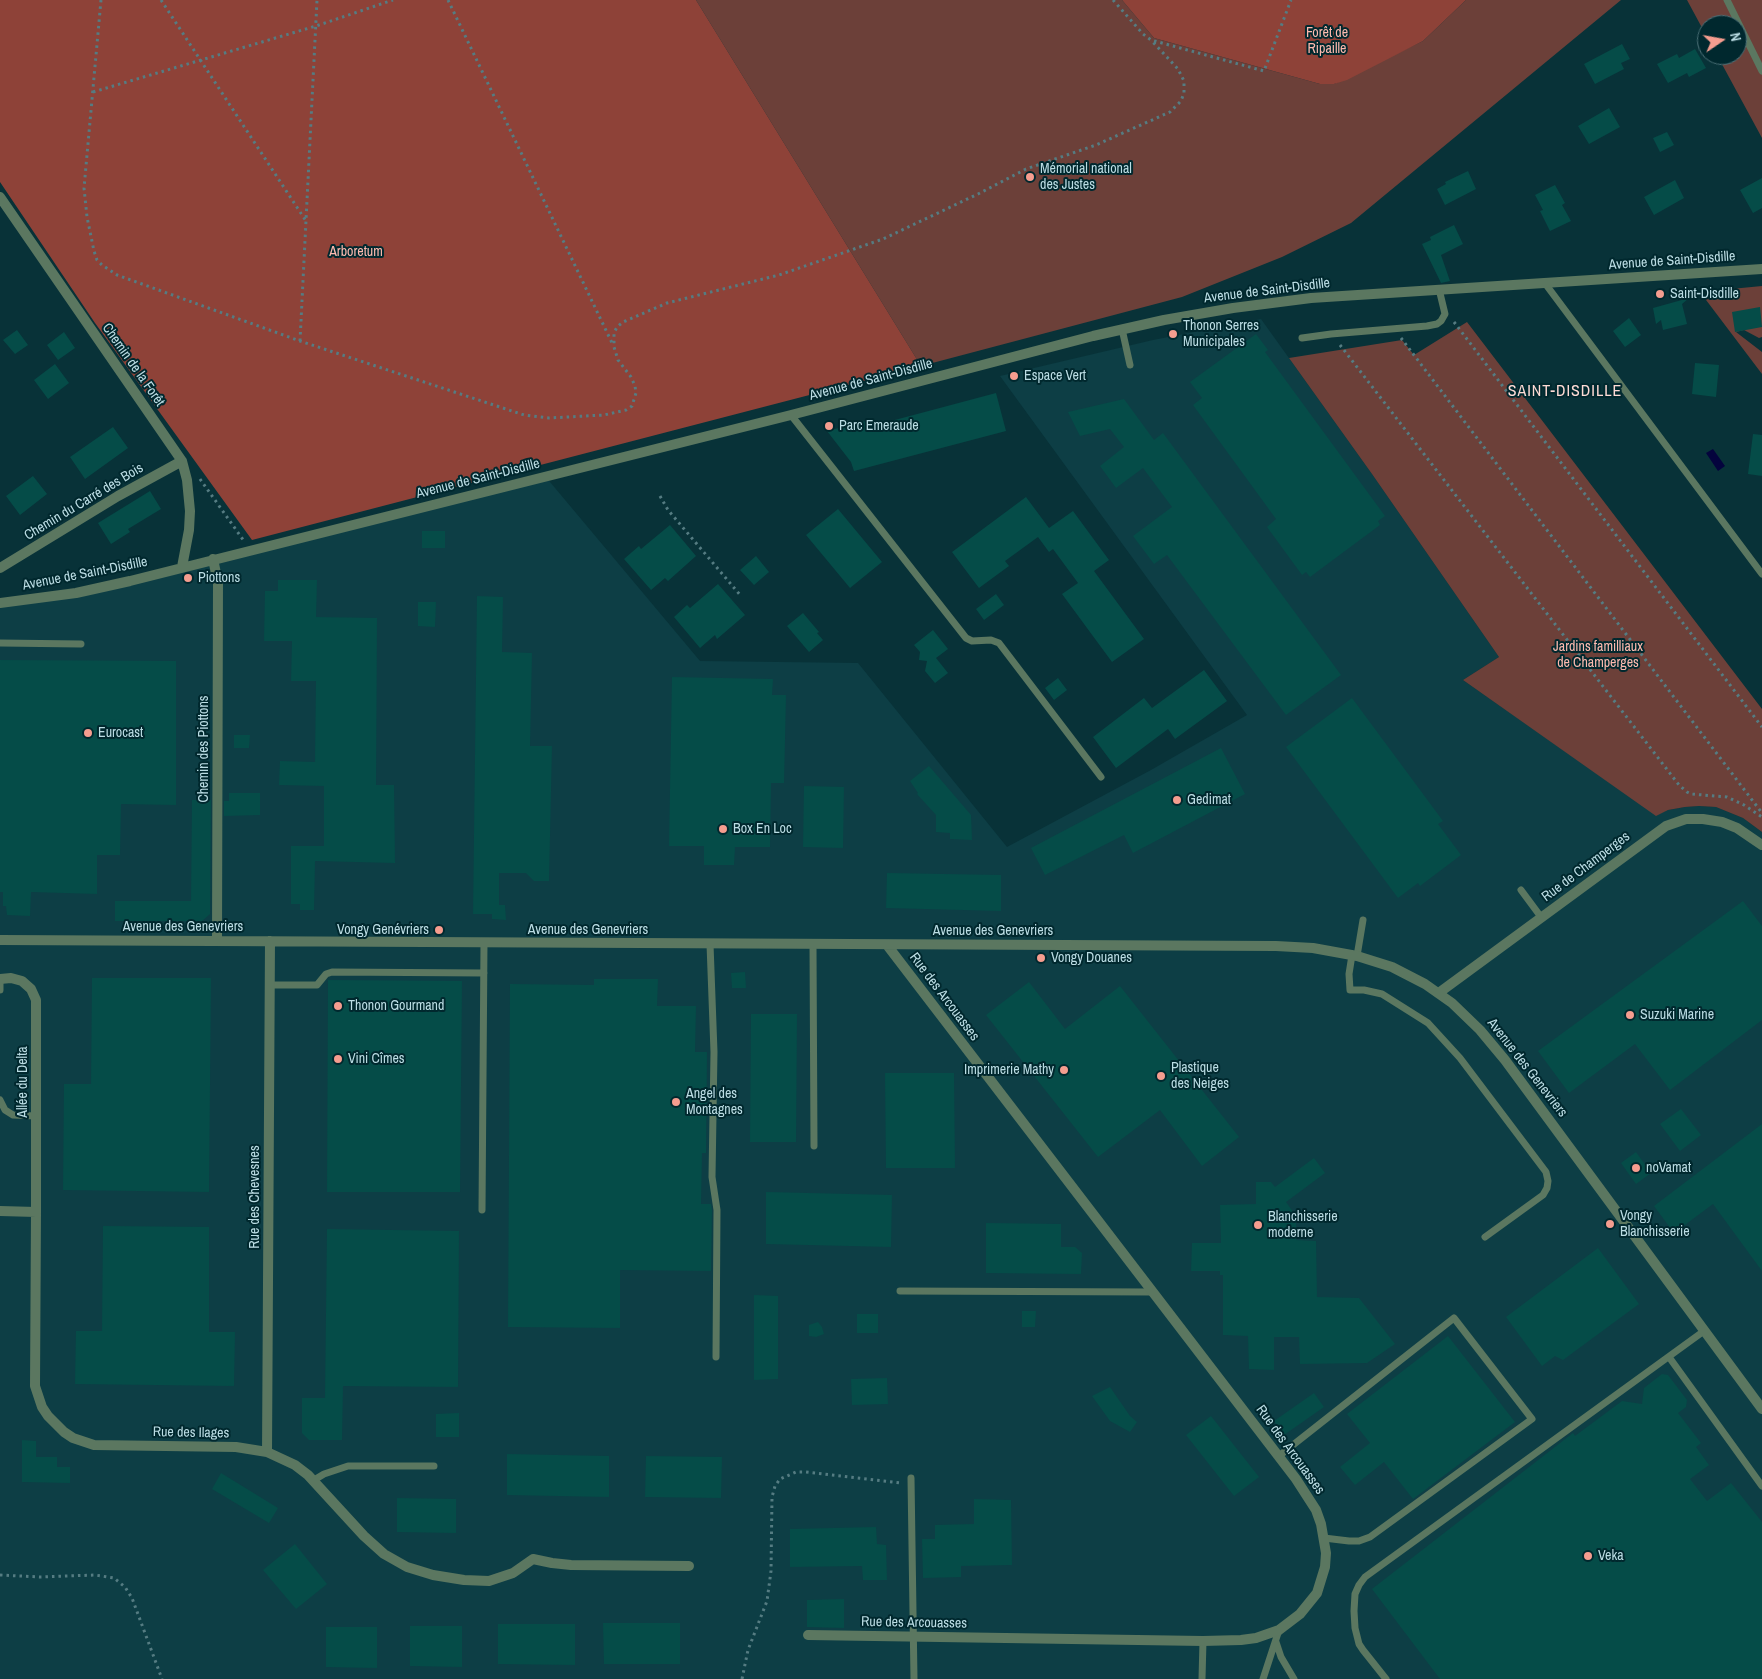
<!DOCTYPE html>
<html>
<head>
<meta charset="utf-8">
<style>
  body { margin:0 }
  #map { position:relative; width:1762px; height:1679px; overflow:hidden; background:#083238; font-family:"Archivo Narrow",sans-serif }
  canvas { display:block }
  .north { position:absolute; left:1697px; top:15px; width:50px; height:50px; box-sizing:border-box; background:#00282e; border:1px solid #4b7077; border-radius:50%; rotate:78deg; font-size:14px; font-weight:700; line-height:20px; text-align:center; color:#bbdde4 }
  .north::after { content:''; display:block; margin:auto; width:18px; height:22px; background:#f59d8f; clip-path:polygon(50% 0,100% 100%,50% 72%,0 100%) }
</style>
</head>
<body>
<div id="map">
<canvas width="1762" height="1679"></canvas>
<div class="north">N</div>
</div>
<script>
const ctx = document.querySelector('canvas').getContext('2d');
ctx.lineJoin = 'round';
function paint(path, color) { ctx.fillStyle = color; ctx.fill(path, 'evenodd'); }
const poly = rows => new Path2D(rows.map(r => 'M' + r).join(''));
function stroke(path, color, width, dash) { ctx.strokeStyle = color; ctx.lineWidth = width; ctx.lineCap = dash ? 'butt' : 'round'; ctx.setLineDash(dash || []); ctx.stroke(path); }
function drawText(font, color, halo, rows, align = 'center') {
  ctx.font = font + ' "Archivo Narrow",sans-serif'; ctx.lineWidth = 4; ctx.setLineDash([]); ctx.textBaseline = 'middle'; ctx.strokeStyle = halo; ctx.fillStyle = color; for (const [text, x, y, turn = 0] of rows) {
    ctx.save(); ctx.translate(x, y); ctx.rotate((+turn || 0) * Math.PI / 180); ctx.textAlign = isNaN(turn) ? turn : align; if (halo) ctx.strokeText(text, 0, 0); ctx.fillText(text, 0, 0); ctx.restore();
  }
}
paint(poly([
  [1261,319,1372,474,1499,657,1463,680,1656,815,1668,810,1685,807,1699,806,1716,807,1743,818,1762,832,1762,1679,0,1679,0,603,53,596,545,476,700,661,858,663,1007,847,1151,770,1247,715,1000,376,1153,340]
]), '#0d3e45');
paint(poly([
  [696,0,1122,0,1154,38,1320,84,1334,84,1423,41,1466,0,1621,0,1351,223,1282,257,1182,297,921,366],
  [1687,0,1762,0,1762,138,1717,55,1737,55,1737,25,1707,25,1707,37],
  [1762,286,1762,337,1759,338,1744,330,1736,332,1762,352,1762,374,1700,292],
  [1467,322,1762,709,1762,832,1743,818,1716,807,1699,806,1685,807,1668,810,1656,816,1463,680,1499,657,1372,474,1289,358,1402,340,1414,355]
]), '#6c4039');
paint(poly([
  [0,0,696,0,921,366,252,540,95,323,0,182],
  [1122,0,1466,0,1423,41,1347,80,1334,84,1320,84,1154,38]
]), '#8e4238');
paint(poly([
  [1713,449,1725,466,1718,471,1706,453]
]), '#04033d');
paint(poly([
  [1622,44,1630,59,1621,63,1624,69,1595,84,1584,64],
  [1695,49,1706,68,1689,77,1687,73,1668,83,1657,64,1677,54,1679,58],
  [1609,108,1620,127,1589,144,1578,126],
  [1667,132,1674,145,1660,152,1653,138],
  [1468,171,1476,189,1445,205,1437,189,1446,184,1445,182],
  [1762,178,1762,208,1753,213,1740,190],
  [1675,180,1684,198,1654,215,1644,197],
  [1555,185,1565,203,1562,205,1571,221,1550,231,1540,211,1543,210,1535,195],
  [1454,225,1463,244,1441,255,1450,281,1441,283,1422,244,1431,240,1430,237],
  [1689,298,1682,304,1687,324,1663,330,1661,320,1656,324,1653,308],
  [1760,307,1762,327,1735,332,1732,312],
  [1629,318,1641,335,1625,347,1613,331],
  [17,330,28,345,15,354,3,340],
  [64,332,75,348,58,360,47,345],
  [1256,334,1268,350,1265,352,1385,516,1378,521,1380,525,1310,577,1306,572,1302,575,1267,527,1276,519,1193,405,1202,398,1190,382],
  [1695,363,1719,365,1716,397,1692,394],
  [55,364,69,383,48,399,34,380],
  [996,393,1006,431,854,471,851,462,827,431,874,419,876,425],
  [1124,399,1154,440,1163,433,1341,675,1286,715,1167,555,1154,564,1133,536,1172,507,1143,468,1116,488,1100,466,1124,447,1110,429,1080,436,1068,412],
  [113,427,128,448,85,479,70,457],
  [1753,434,1762,435,1762,476,1748,474],
  [33,476,47,494,20,515,6,496],
  [150,491,161,509,128,529,130,532,111,544,98,523],
  [1026,497,1049,528,1073,511,1109,560,1094,571,1144,639,1112,662,1062,594,1078,583,1053,549,1049,552,1038,537,1005,561,1009,566,979,588,952,552],
  [838,509,882,562,850,588,806,535],
  [670,525,696,556,668,581,665,578,651,590,624,559,639,546,641,549],
  [422,531,445,531,445,548,422,548],
  [756,556,769,572,754,585,740,570],
  [278,580,317,580,316,617,377,618,376,785,394,785,395,863,315,861,314,910,300,910,300,904,291,904,291,846,324,846,324,786,279,785,280,761,315,762,316,681,291,681,292,641,264,641,265,591,278,591],
  [718,584,745,615,717,639,715,635,700,648,674,617,687,605,690,608],
  [996,594,1004,605,984,620,976,609],
  [477,596,503,597,502,652,532,653,530,746,552,746,549,881,534,881,526,873,499,873,499,905,505,905,506,920,492,919,492,914,473,914],
  [418,602,436,602,435,627,418,626],
  [803,613,819,632,817,633,823,640,809,652,787,626],
  [933,630,948,649,936,658,948,673,935,683,925,671,927,661,919,660,920,652,914,645],
  [0,660,176,661,176,805,121,804,120,855,97,855,97,894,31,892,30,916,7,915,6,906,3,906,3,892,0,892],
  [1204,670,1227,701,1175,739,1168,729,1116,768,1093,737,1144,698,1152,708],
  [672,677,773,679,772,695,786,695,784,783,771,783,770,847,735,847,734,865,704,865,704,846,669,846],
  [1058,678,1067,690,1054,700,1045,688],
  [1352,698,1443,821,1438,824,1461,855,1420,886,1418,883,1398,898,1286,747],
  [234,735,250,735,249,748,234,748],
  [1221,748,1245,794,1133,853,1124,835,1045,875,1031,848],
  [929,766,971,815,972,840,950,839,950,833,936,832,936,815,917,794,918,793,910,781],
  [804,786,844,787,843,848,803,847],
  [229,793,260,793,260,815,224,816,224,801,229,801],
  [192,800,211,800,210,914,202,921,115,921,115,901,191,901],
  [887,873,1001,875,1001,911,886,908],
  [1743,901,1762,926,1762,1020,1670,1090,1635,1044,1569,1093,1538,1051],
  [745,972,746,988,732,988,731,973],
  [92,978,211,978,209,1192,63,1190,64,1084,91,1084],
  [594,979,658,979,657,1006,696,1006,695,1052,707,1052,706,1153,702,1153,701,1204,711,1204,712,1210,711,1271,620,1270,620,1328,508,1327,510,984,594,985],
  [328,980,462,981,460,1192,327,1192],
  [1029,982,1065,1029,1120,986,1239,1137,1202,1166,1160,1110,1098,1157,986,1015],
  [751,1014,797,1014,796,1142,750,1142],
  [885,1073,954,1073,955,1168,886,1168],
  [1681,1109,1701,1135,1680,1151,1660,1124],
  [1762,1124,1762,1271,1713,1204,1674,1233,1654,1206],
  [1636,1152,1651,1173,1636,1184,1621,1163],
  [1314,1158,1325,1173,1286,1202,1296,1216,1296,1240,1316,1241,1317,1297,1359,1298,1395,1344,1367,1363,1300,1364,1299,1337,1274,1337,1274,1370,1249,1369,1248,1336,1223,1335,1223,1275,1220,1275,1220,1271,1191,1271,1192,1243,1221,1243,1220,1205,1256,1204,1256,1182,1271,1182,1275,1187],
  [766,1192,892,1195,891,1247,766,1244],
  [986,1223,1061,1224,1061,1247,1075,1247,1082,1253,1081,1274,986,1273],
  [103,1226,209,1227,209,1332,235,1332,234,1386,75,1384,76,1331,102,1331],
  [327,1229,459,1231,458,1387,343,1386,342,1440,309,1440,302,1433,302,1398,325,1398],
  [1598,1248,1639,1304,1563,1360,1555,1356,1542,1366,1506,1317],
  [754,1295,778,1296,778,1379,754,1380],
  [1022,1311,1036,1311,1035,1327,1022,1327],
  [857,1314,878,1314,878,1333,857,1333],
  [818,1322,822,1327,824,1334,816,1337,809,1336,809,1325],
  [1448,1336,1515,1422,1413,1499,1384,1462,1355,1485,1340,1467,1370,1443,1347,1414],
  [1662,1374,1668,1375,1687,1400,1686,1407,1678,1413,1701,1443,1696,1447,1709,1465,1690,1479,1707,1501,1731,1483,1762,1522,1762,1679,1440,1679,1372,1589,1573,1433,1575,1436,1622,1401,1642,1404,1644,1388],
  [887,1378,888,1404,852,1405,851,1379],
  [1110,1387,1130,1416,1137,1422,1130,1432,1110,1421,1092,1396],
  [1314,1393,1324,1407,1284,1435,1274,1421],
  [459,1413,459,1437,436,1437,436,1414],
  [1211,1416,1259,1477,1234,1496,1186,1435],
  [22,1440,36,1441,36,1457,57,1457,57,1467,70,1467,70,1483,22,1482],
  [507,1454,609,1456,609,1497,507,1495],
  [646,1456,722,1457,721,1498,645,1497],
  [221,1473,278,1508,269,1523,212,1489],
  [397,1498,456,1499,456,1533,397,1532],
  [974,1499,1011,1500,1012,1565,961,1566,961,1577,923,1578,922,1539,935,1539,935,1525,974,1524],
  [876,1527,877,1544,886,1545,887,1580,863,1580,862,1566,790,1567,790,1529],
  [295,1544,327,1584,296,1609,263,1570],
  [844,1599,844,1628,807,1627,807,1600],
  [603,1623,680,1623,680,1664,604,1664],
  [498,1624,575,1624,575,1665,498,1664],
  [410,1626,462,1626,462,1667,410,1666],
  [326,1627,377,1627,377,1668,326,1667]
]), '#054c48');
stroke(poly([
  [101,0,84,188,87,217,94,251,97,260,102,265,117,275,300,341,524,415,549,418,604,415,626,410,632,406,636,393,635,386,631,377,618,360,614,347,614,333,617,327,623,322,667,303,779,275,883,239,978,194,1026,169,1096,145,1170,112,1181,101,1184,93,1184,81,1178,69,1151,40],
  [161,0,306,221],
  [448,0,613,345],
  [1113,0,1143,34,1151,40,1264,71,1291,0],
  [93,92,316,26,393,0],
  [1454,322,1762,727],
  [1401,338,1762,813],
  [300,341,317,0],
  [1340,345,1679,785,1687,792,1691,794,1727,797,1744,805,1762,817],
  [200,479,244,541],
  [660,496,668,510,741,596],
  [0,1575,40,1577,95,1575,114,1578,125,1587,132,1598,162,1679],
  [742,1679,748,1650,767,1601,771,1571,772,1497,775,1486,780,1479,796,1472,806,1472,901,1483]
]), '#557c82', 3, [2.5, 4]);
stroke(poly([
  [1727,0,1762,71],
  [1544,282,1762,574],
  [1122,329,1130,365],
  [1302,338,1331,334,1427,326,1437,324,1441,321,1445,314,1439,289],
  [791,415,966,638,972,641,991,640,999,643,1101,777],
  [0,643,81,644],
  [1521,890,1541,917],
  [710,944,714,1052,712,1177,717,1210,716,1357],
  [813,945,814,1146],
  [1352,955,1349,974,1350,990,1364,990,1382,994,1428,1023,1460,1058,1546,1172,1548,1181,1547,1188,1543,1195,1485,1237],
  [1357,956,1363,920],
  [270,985,317,985,326,974,332,972,484,973],
  [0,990,0,979],
  [0,1100,5,1110,13,1115,36,1116],
  [482,1210,484,943],
  [900,1291,1152,1292],
  [1669,1357,1762,1486],
  [1279,1456,1454,1318,1532,1419,1370,1537,1359,1541,1349,1541,1324,1538],
  [911,1478,914,1679],
  [314,1480,324,1474,348,1466,434,1466],
  [1276,1642,1281,1657,1294,1679],
  [1202,1679,1203,1641],
  [1263,1679,1279,1630],
  [1386,1679,1363,1650,1359,1644,1355,1628,1354,1611,1355,1594,1359,1585,1365,1577,1704,1331]
]), '#5b7760', 7);
stroke(poly([
  [0,197,182,461,187,480,190,511,189,530,182,567],
  [213,559,218,583,217,941],
  [0,568,118,496,182,461],
  [0,603,76,593,130,581,791,415,1093,336,1164,320,1233,308,1311,298,1762,269],
  [0,940,1276,946,1313,948,1357,956,1392,967,1425,984,1452,1003,1480,1030,1505,1060,1762,1409],
  [0,979,11,978,22,981,31,989,36,1000,36,1212],
  [1440,992,1666,826,1686,819,1703,819,1722,822,1737,828,1762,845],
  [0,1211,36,1212,35,1386,42,1407,48,1416,64,1432,73,1438,94,1445,236,1447,267,1452,295,1465,308,1475,364,1536,384,1554,407,1567,433,1575,464,1580,489,1581,513,1573,533,1559,552,1563,571,1565,689,1566],
  [267,1452,270,941],
  [808,1635,1203,1641,1241,1640,1256,1638,1279,1630,1300,1614,1317,1593,1325,1567,1326,1553,1321,1524,1316,1510,1296,1479,887,945]
]), '#5b7760', 10);
for (const [x, y, r, color] of [
  [1030,177,5,"#f59d8f"],
  [1660,294,5,"#f59d8f"],
  [1173,334,5,"#f59d8f"],
  [1014,376,5,"#f59d8f"],
  [829,426,5,"#f59d8f"],
  [188,578,5,"#f59d8f"],
  [88,733,5,"#f59d8f"],
  [1177,800,5,"#f59d8f"],
  [723,829,5,"#f59d8f"],
  [439,930,5,"#f59d8f"],
  [1041,958,5,"#f59d8f"],
  [338,1006,5,"#f59d8f"],
  [1630,1015,5,"#f59d8f"],
  [338,1059,5,"#f59d8f"],
  [1064,1070,5,"#f59d8f"],
  [1161,1076,5,"#f59d8f"],
  [676,1102,5,"#f59d8f"],
  [1636,1168,5,"#f59d8f"],
  [1610,1224,5,"#f59d8f"],
  [1258,1225,5,"#f59d8f"],
  [1588,1556,5,"#f59d8f"]
]) { const dot = new Path2D(); dot.arc(x, y, r, 0, 2 * Math.PI); ctx.fillStyle = color; ctx.fill(dot); stroke(dot, '#00282e', 2); }
drawText('14px', '#febaaf', '#00282e', [
  ["Forêt de",1327,33],
  ["Ripaille",1327,49],
  ["Arboretum",356,252],
  ["Jardins familliaux",1598,647],
  ["de Champerges",1598,663]
]);
drawText('14px', '#bbdde4', '#00282e', [
  ["Mémorial national",1040,169],
  ["des Justes",1040,185],
  ["Saint-Disdille",1670,294],
  ["Thonon Serres",1183,326],
  ["Municipales",1183,342],
  ["Espace Vert",1024,376],
  ["Parc Emeraude",839,426],
  ["Piottons",198,578],
  ["Eurocast",98,733],
  ["Gedimat",1187,800],
  ["Box En Loc",733,829],
  ["Vongy Genévriers",429,930,"right"],
  ["Vongy Douanes",1051,958],
  ["Thonon Gourmand",348,1006],
  ["Suzuki Marine",1640,1015],
  ["Vini Cîmes",348,1059],
  ["Plastique",1171,1068],
  ["des Neiges",1171,1084],
  ["Imprimerie Mathy",1054,1070,"right"],
  ["Angel des",686,1094],
  ["Montagnes",686,1110],
  ["noVamat",1646,1168],
  ["Vongy",1620,1216],
  ["Blanchisserie",1620,1232],
  ["Blanchisserie",1268,1217],
  ["moderne",1268,1233],
  ["Veka",1598,1556]
], 'left');
drawText('14px', '#bbdde4', '#00282e', [
  ["Avenue de Saint-Disdille",1672,261,-4],
  ["Avenue de Saint-Disdille",1267,291,-7],
  ["Chemin de la Forêt",133,365,55],
  ["Avenue de Saint-Disdille",871,380,-15],
  ["Avenue de Saint-Disdille",478,479,-14],
  ["Chemin du Carré des Bois",84,502,-31],
  ["Avenue de Saint-Disdille",85,574,-11],
  ["Chemin des Piottons",204,749,-90],
  ["Rue de Champerges",1586,867,-37],
  ["Avenue des Genevriers",183,927],
  ["Avenue des Genevriers",588,930],
  ["Avenue des Genevriers",993,931],
  ["Rue des Arcouasses",944,997,53],
  ["Avenue des Genevriers",1527,1068,52],
  ["Allée du Delta",23,1082,-90],
  ["Rue des Chevesnes",255,1197,-90],
  ["Rue des Ilages",191,1433,1],
  ["Rue des Arcouasses",1290,1450,54],
  ["Rue des Arcouasses",914,1623,1]
]);
ctx.letterSpacing = '1px';
drawText('16px', '#fedbd5', '#00282e', [
  ["SAINT-DISDILLE",1565,392]
]);
ctx.letterSpacing = '0px';
</script>
</body>
</html>
